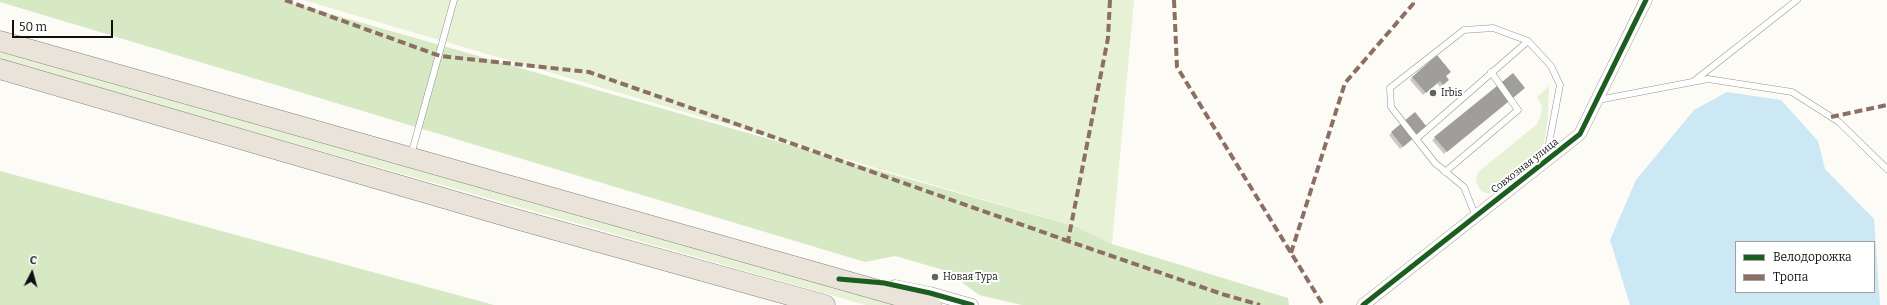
<!DOCTYPE html>
<html>
<head>
<meta charset="utf-8">
<style>
  body { margin:0 }
  #map { position:relative; width:1887px; height:305px; overflow:hidden; background:#fcfbf5; font-family:Bitter,serif }
  canvas { display:block }
  .legend { position:absolute; left:1735px; top:241px; width:140px; height:52px; box-sizing:border-box; background:#fff; border:1px solid #9f9f9f; margin:0; padding:5px 7px; list-style:none; font-size:12px; color:#0f0f0f }
  .legend li { display:flex; align-items:center; gap:8px; height:20px }
  .legend b { width:20px; border:1px solid #9f9f9f }
  .north { position:absolute; left:12px; top:253px; width:40px; height:40px; -webkit-text-stroke:3px #fff; paint-order:stroke; rotate:6deg; font-size:11px; font-weight:700; line-height:16px; text-align:center; color:#0f0f0f }
  .north::after { content:''; display:block; margin:auto; width:14px; height:18px; background:#0f0f0f; clip-path:polygon(50% 0,100% 100%,50% 72%,0 100%) }
  .scale { position:absolute; left:12px; top:20px; width:101px; height:18px; box-sizing:border-box; border:2px solid #0f0f0f; border-top:0; padding-left:5px; font-size:12px; line-height:14px; white-space:nowrap; color:#0f0f0f; -webkit-text-stroke:3px #fff; paint-order:stroke }
</style>
</head>
<body>
<div id="map">
<canvas width="1887" height="305"></canvas>
<ul class="legend">
<li><b style="height:5px;background:#1b5e20"></b>Велодорожка</li>
<li><b style="height:5px;background:#8d6e63"></b>Тропа</li>
</ul>
<div class="north">С</div>
<div class="scale">50 m</div>
</div>
<script>
const ctx = document.querySelector('canvas').getContext('2d');
ctx.lineJoin = 'round';
function paint(path, color) { ctx.fillStyle = color; ctx.fill(path, 'evenodd'); }
const poly = rows => new Path2D(rows.map(r => 'M' + r).join(''));
function stroke(path, color, width, dash) { ctx.strokeStyle = color; ctx.lineWidth = width; ctx.lineCap = dash ? 'butt' : 'round'; ctx.setLineDash(dash || []); ctx.stroke(path); }
function drawText(font, color, halo, rows, align = 'center') {
  ctx.font = font + ' Bitter,serif'; ctx.lineWidth = 4; ctx.setLineDash([]); ctx.textBaseline = 'middle'; ctx.strokeStyle = halo; ctx.fillStyle = color; for (const [text, x, y, turn = 0] of rows) {
    ctx.save(); ctx.translate(x, y); ctx.rotate((+turn || 0) * Math.PI / 180); ctx.textAlign = isNaN(turn) ? turn : align; if (halo) ctx.strokeText(text, 0, 0); ctx.fillText(text, 0, 0); ctx.restore();
  }
}
paint(poly([
  [303,0,1134,0,1112,244,1077,227],
  [0,52,896,305,866,305,0,60],
  [1549,86,1548,118,1544,142,1535,159,1502,186,1489,194,1481,191,1476,182,1477,173,1536,125,1541,116,1542,107,1537,97]
]), '#e7f1d6');
paint(poly([
  [0,0,282,0,1077,227,1112,244,1288,298,1289,305,1022,305,979,295,947,271,895,256,865,262,0,2],
  [0,171,494,305,0,305]
]), '#d7e8c4');
paint(poly([
  [1727,92,1781,100,1818,141,1825,169,1874,219,1880,305,1630,305,1610,240,1636,180,1694,110],
  [1736,242,1874,242,1874,292,1736,292]
]), '#cce8f5');
paint(poly([
  [1445,76,1445,82,1440,87,1437,83,1423,95,1410,80,1412,77],
  [1521,91,1444,154,1432,140,1435,138],
  [1415,114,1423,130,1400,149,1389,135]
]), '#0003');
paint(poly([
  [1437,55,1451,72,1446,76,1449,80,1443,85,1440,81,1426,93,1412,77],
  [1513,73,1525,88,1447,152,1434,137],
  [1415,112,1427,127,1403,147,1391,132]
]), '#a09e9a');
const service = poly([
  [1694,81,1797,0],
  [1598,100,1708,79,1792,92,1839,122,1887,169],
  [1416,139,1528,41],
  [411,155,454,0],
  [1445,172,1518,110,1491,72],
  [1476,217,1464,187,1435,163,1391,107,1390,88,1464,30,1493,28,1528,41,1551,66,1560,85,1546,159]
]);
const minor = poly([
  [895,286,930,293,972,305],
  [1363,305,1580,134,1646,0]
]);
const trunk = poly([
  [0,41,931,305],
  [0,69,512,218,825,305]
]);
stroke(service, '#969593', 7);
stroke(minor, '#969593', 13);
stroke(trunk, '#838380', 21);
stroke(service, '#fffefe', 6);
stroke(minor, '#fffefe', 12);
stroke(trunk, '#eae3d9', 20);
stroke(poly([
  [285,0,440,56,589,72,1068,241],
  [1110,0,1108,38,1068,241,1222,294,1260,305],
  [1174,0,1177,67,1323,305],
  [1831,117,1887,105],
  [1291,253,1345,83,1413,4,1413,0]
]), '#8d6e63', 4, [8, 4]);
stroke(poly([
  [839,279,884,283,930,293,972,305],
  [1363,305,1580,134,1646,0]
]), '#1b5e20', 5);
for (const [x, y, r, color] of [
  [1433,93,4,"#626260"],
  [935,277,4,"#626260"]
]) { const dot = new Path2D(); dot.arc(x, y, r, 0, 2 * Math.PI); ctx.fillStyle = color; ctx.fill(dot); stroke(dot, '#fff', 1.5); }
drawText('10px', '#0f0f0f', '#fff', [
  ["Irbis",1441,93],
  ["Новая Тура",943,277]
], 'left');
drawText('10px', '#0f0f0f', '#fff', [
  ["Совхозная улица",1525,166,-38]
]);
</script>
</body>
</html>
